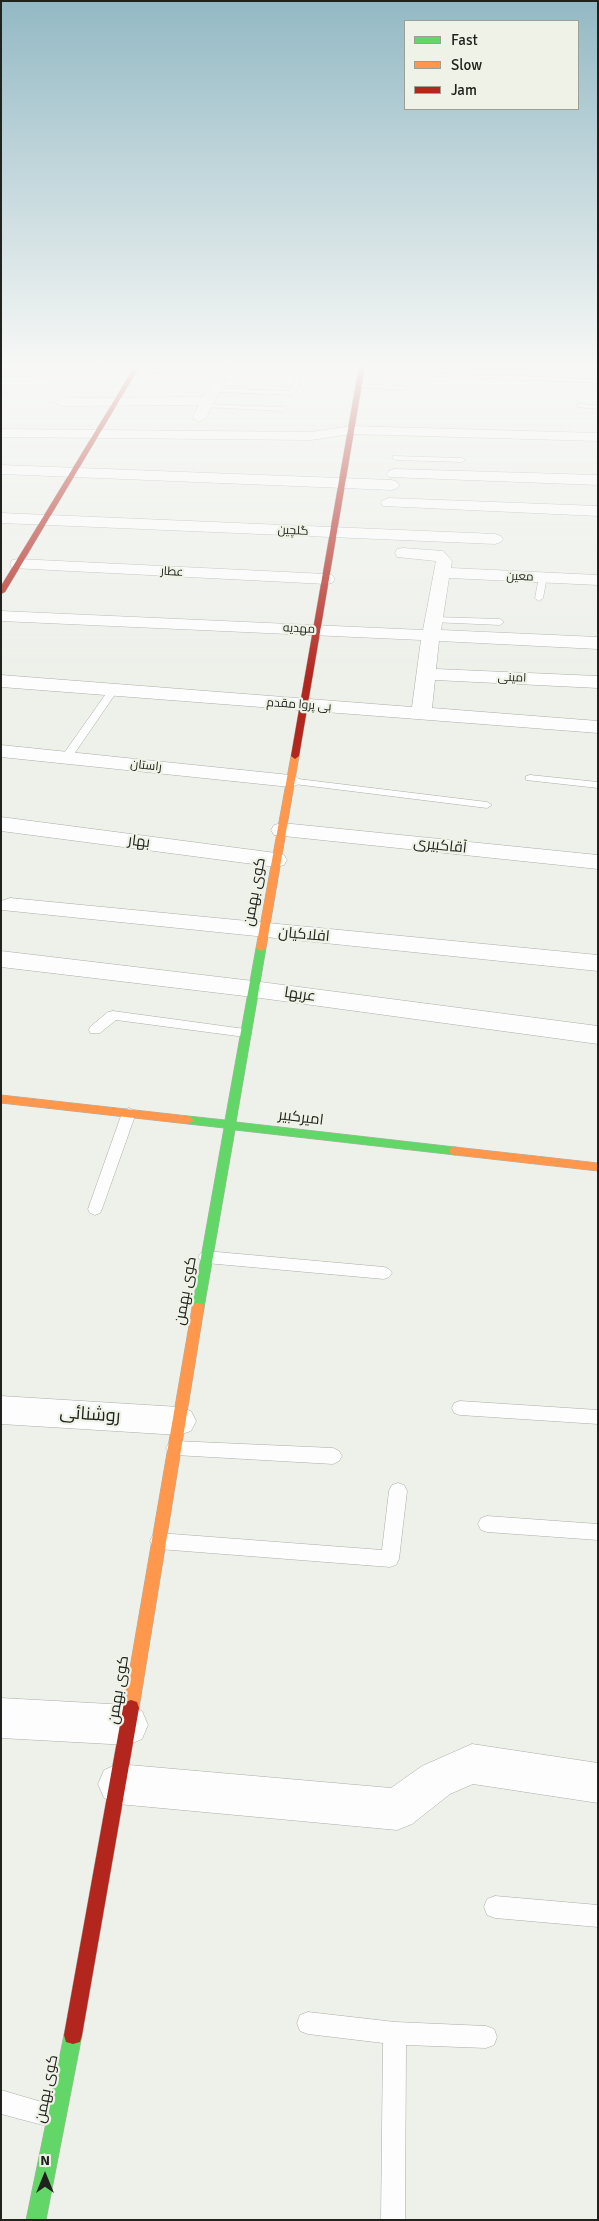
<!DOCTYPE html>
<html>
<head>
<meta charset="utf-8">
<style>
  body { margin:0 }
  #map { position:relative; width:599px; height:2221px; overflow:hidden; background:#eef0ea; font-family:Signika,sans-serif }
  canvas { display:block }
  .frame { position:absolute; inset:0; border:2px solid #20221d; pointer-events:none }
  .legend { position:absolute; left:404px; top:20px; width:175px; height:90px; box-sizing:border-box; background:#eff3e7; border:1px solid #9c9f96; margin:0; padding:6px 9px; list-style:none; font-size:15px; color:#20221d }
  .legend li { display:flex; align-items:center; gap:10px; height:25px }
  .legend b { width:25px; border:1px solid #9c9f96 }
  .north { position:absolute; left:20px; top:2151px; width:50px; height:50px; -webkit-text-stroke:4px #eff3e7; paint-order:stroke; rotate:0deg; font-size:14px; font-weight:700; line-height:20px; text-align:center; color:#20221d }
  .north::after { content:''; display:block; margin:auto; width:18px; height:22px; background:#20221d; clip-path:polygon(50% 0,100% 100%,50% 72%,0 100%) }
</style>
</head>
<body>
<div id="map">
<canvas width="599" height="2221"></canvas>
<div class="frame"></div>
<ul class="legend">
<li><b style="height:6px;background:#63d668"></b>Fast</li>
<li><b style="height:6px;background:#ff974d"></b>Slow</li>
<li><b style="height:6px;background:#b3261e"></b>Jam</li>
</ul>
<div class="north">N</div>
</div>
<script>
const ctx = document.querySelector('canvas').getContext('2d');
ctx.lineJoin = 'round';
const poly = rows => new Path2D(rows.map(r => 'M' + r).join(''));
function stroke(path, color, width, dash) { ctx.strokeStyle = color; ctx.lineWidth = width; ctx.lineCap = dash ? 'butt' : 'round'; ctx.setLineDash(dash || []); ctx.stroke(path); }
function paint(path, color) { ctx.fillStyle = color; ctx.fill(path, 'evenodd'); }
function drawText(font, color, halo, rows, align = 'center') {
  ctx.font = font + ' Signika,Cairo,sans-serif'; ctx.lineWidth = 4.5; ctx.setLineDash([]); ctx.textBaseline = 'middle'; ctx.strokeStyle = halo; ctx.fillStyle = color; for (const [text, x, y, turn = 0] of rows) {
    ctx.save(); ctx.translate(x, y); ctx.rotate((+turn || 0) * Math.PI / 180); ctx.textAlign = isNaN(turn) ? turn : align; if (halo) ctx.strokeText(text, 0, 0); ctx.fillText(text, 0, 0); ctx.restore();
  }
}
const lane = poly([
  [100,367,189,371,192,373,189,375,98,370,97,369,100,367],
  [301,370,304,372,295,393,292,395,213,392,210,390,213,388,290,391,298,372,301,370],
  [1,372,44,373,47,375,44,377,1,376,1,372],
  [436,373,598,379,598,383,434,376,433,375,436,373],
  [359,384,404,386,407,388,404,390,357,387,356,386,359,384],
  [1,393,7,394,8,395,1,397,1,393],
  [205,404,283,407,286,409,283,411,203,407,202,406,205,404],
  [579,404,598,405,598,409,577,407,577,405,579,404],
  [393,456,462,458,466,460,462,462,396,460,392,458,393,456],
  [543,574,547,577,543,598,539,601,535,598,539,577,543,574],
  [434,617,500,619,504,622,500,625,431,622,431,618,434,617],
  [113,687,118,690,70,760,62,760,62,756,110,688,113,687],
  [530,775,598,782,598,788,526,780,526,776,530,775],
  [290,778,487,802,492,805,487,808,286,783,285,781,290,778],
  [113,1011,245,1029,251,1033,245,1037,116,1020,100,1033,90,1033,89,1030,90,1027,108,1012,113,1011],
  [129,1108,134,1110,136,1113,102,1209,100,1213,95,1215,90,1213,88,1209,122,1113,124,1110,129,1108],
  [206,1251,384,1267,389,1269,392,1273,389,1277,384,1279,206,1263,201,1261,198,1257,201,1253,206,1251],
  [460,1401,598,1410,598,1424,460,1415,454,1413,452,1408,454,1403,460,1401],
  [175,1441,333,1448,339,1451,342,1456,339,1461,333,1464,175,1455,169,1453,166,1448,169,1443,175,1441],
  [398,1483,404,1485,407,1491,399,1559,396,1565,390,1567,159,1549,153,1547,150,1541,153,1535,159,1533,382,1550,389,1491,392,1485,398,1483],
  [487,1516,598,1524,598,1540,487,1532,481,1530,478,1524,481,1518,487,1516],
  [495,1896,598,1905,598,1927,495,1918,487,1915,484,1907,487,1899,495,1896],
  [308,2012,395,2022,486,2026,494,2029,497,2037,494,2045,486,2048,406,2045,405,2220,381,2220,383,2043,308,2034,300,2031,297,2023,300,2015,308,2012],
  [1,2090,62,2108,66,2116,62,2124,54,2128,1,2114,1,2090]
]);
const street = poly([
  [219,366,232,366,206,418,199,422,192,418,199,405,62,406,55,402,62,398,203,397,219,366],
  [351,426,598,433,598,441,351,434,311,440,1,437,1,429,311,432,351,426],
  [1,465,392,480,397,482,400,485,397,488,392,490,1,474,1,465],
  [394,469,598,475,598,485,389,477,386,474,389,471,394,469],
  [389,498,598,506,598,516,383,506,381,503,383,500,389,498],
  [1,513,495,534,501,536,503,539,501,542,495,544,1,523,1,513],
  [403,548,443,551,452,561,451,568,598,575,598,585,449,578,441,630,598,637,598,649,439,641,436,669,598,676,598,688,435,680,432,708,598,721,598,733,1,687,1,675,412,707,421,640,1,621,1,611,423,630,436,561,397,557,395,553,397,549,403,548],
  [18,559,326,574,332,575,335,579,332,583,326,584,12,568,10,564,12,560,18,559],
  [1,745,290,775,297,777,301,781,297,785,290,787,1,757,1,745],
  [1,817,276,853,284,855,287,860,284,865,276,867,1,831,1,817],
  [282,823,598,855,598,869,274,835,271,830,274,825,282,823],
  [10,898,598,955,598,971,2,910,1,901,10,898],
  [1,951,253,981,598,1026,598,1044,253,997,1,967,1,951],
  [1,1396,179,1407,191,1411,196,1421,191,1431,179,1435,1,1424,1,1396],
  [1,1698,128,1705,142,1711,148,1725,142,1739,128,1745,1,1738,1,1698],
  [472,1744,598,1763,598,1803,473,1784,450,1794,412,1824,397,1830,118,1804,104,1798,98,1784,104,1770,118,1764,391,1788,422,1766,472,1744]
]);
const fast = poly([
  [261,945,266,948,236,1122,455,1147,459,1148,461,1151,459,1154,455,1155,235,1130,204,1308,203,1312,198,1313,193,1312,192,1308,224,1128,188,1124,182,1120,188,1116,225,1120,256,948,261,945],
  [73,2026,80,2028,82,2035,46,2220,26,2220,64,2035,66,2028,73,2026]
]);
const slow = poly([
  [295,753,299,756,266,948,261,951,256,948,291,756,295,753],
  [1,1095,188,1116,194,1120,188,1124,1,1103,1,1095],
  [455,1147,598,1163,598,1171,455,1155,451,1154,449,1151,451,1148,455,1147],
  [198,1303,203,1304,204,1308,139,1708,137,1714,131,1716,125,1714,123,1708,192,1308,193,1304,198,1303]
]);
const jam = poly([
  [135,366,140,366,5,592,1,594,1,586,135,366],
  [359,366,365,366,299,756,295,759,291,756,359,366],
  [131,1700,137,1702,139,1708,82,2035,80,2042,73,2044,66,2042,64,2035,123,1708,125,1702,131,1700]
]);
stroke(lane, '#abada9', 1);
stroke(street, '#abada9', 1);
stroke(fast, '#abada9', 1);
stroke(slow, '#abada9', 1);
stroke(jam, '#abada9', 1);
paint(lane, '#fcfdfc');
paint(street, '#fcfdfc');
paint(fast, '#63d668');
paint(slow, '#ff974d');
paint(jam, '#b3261e');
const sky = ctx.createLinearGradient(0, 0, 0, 677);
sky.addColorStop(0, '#93b9c4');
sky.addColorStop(0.54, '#f7f8f6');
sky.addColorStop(1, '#f7f8f600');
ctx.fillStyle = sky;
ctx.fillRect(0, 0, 599, 677);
drawText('12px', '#20221d', '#eff3e7', [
  ["گلچین",293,531,2],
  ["عطار",172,572,3],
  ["معین",520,577,2],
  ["مهدیه",299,629,3],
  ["امینی",512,678,2],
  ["بی پروا مقدم",299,705,4],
  ["راستان",146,766,6]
]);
drawText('15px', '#20221d', '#eff3e7', [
  ["بهار",139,842,7],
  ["آقاکبیری",440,846,6],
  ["کوی بهمن",255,892,-80],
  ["افلاکیان",304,935,5],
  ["عربها",300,995,8],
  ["امیرکبیر",301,1118,7],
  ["کوی بهمن",186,1291,-80],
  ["کوی بهمن",119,1690,-81],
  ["کوی بهمن",47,2089,-79]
]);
drawText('18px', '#20221d', '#eff3e7', [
  ["روشنائی",90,1415,4]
]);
</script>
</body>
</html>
